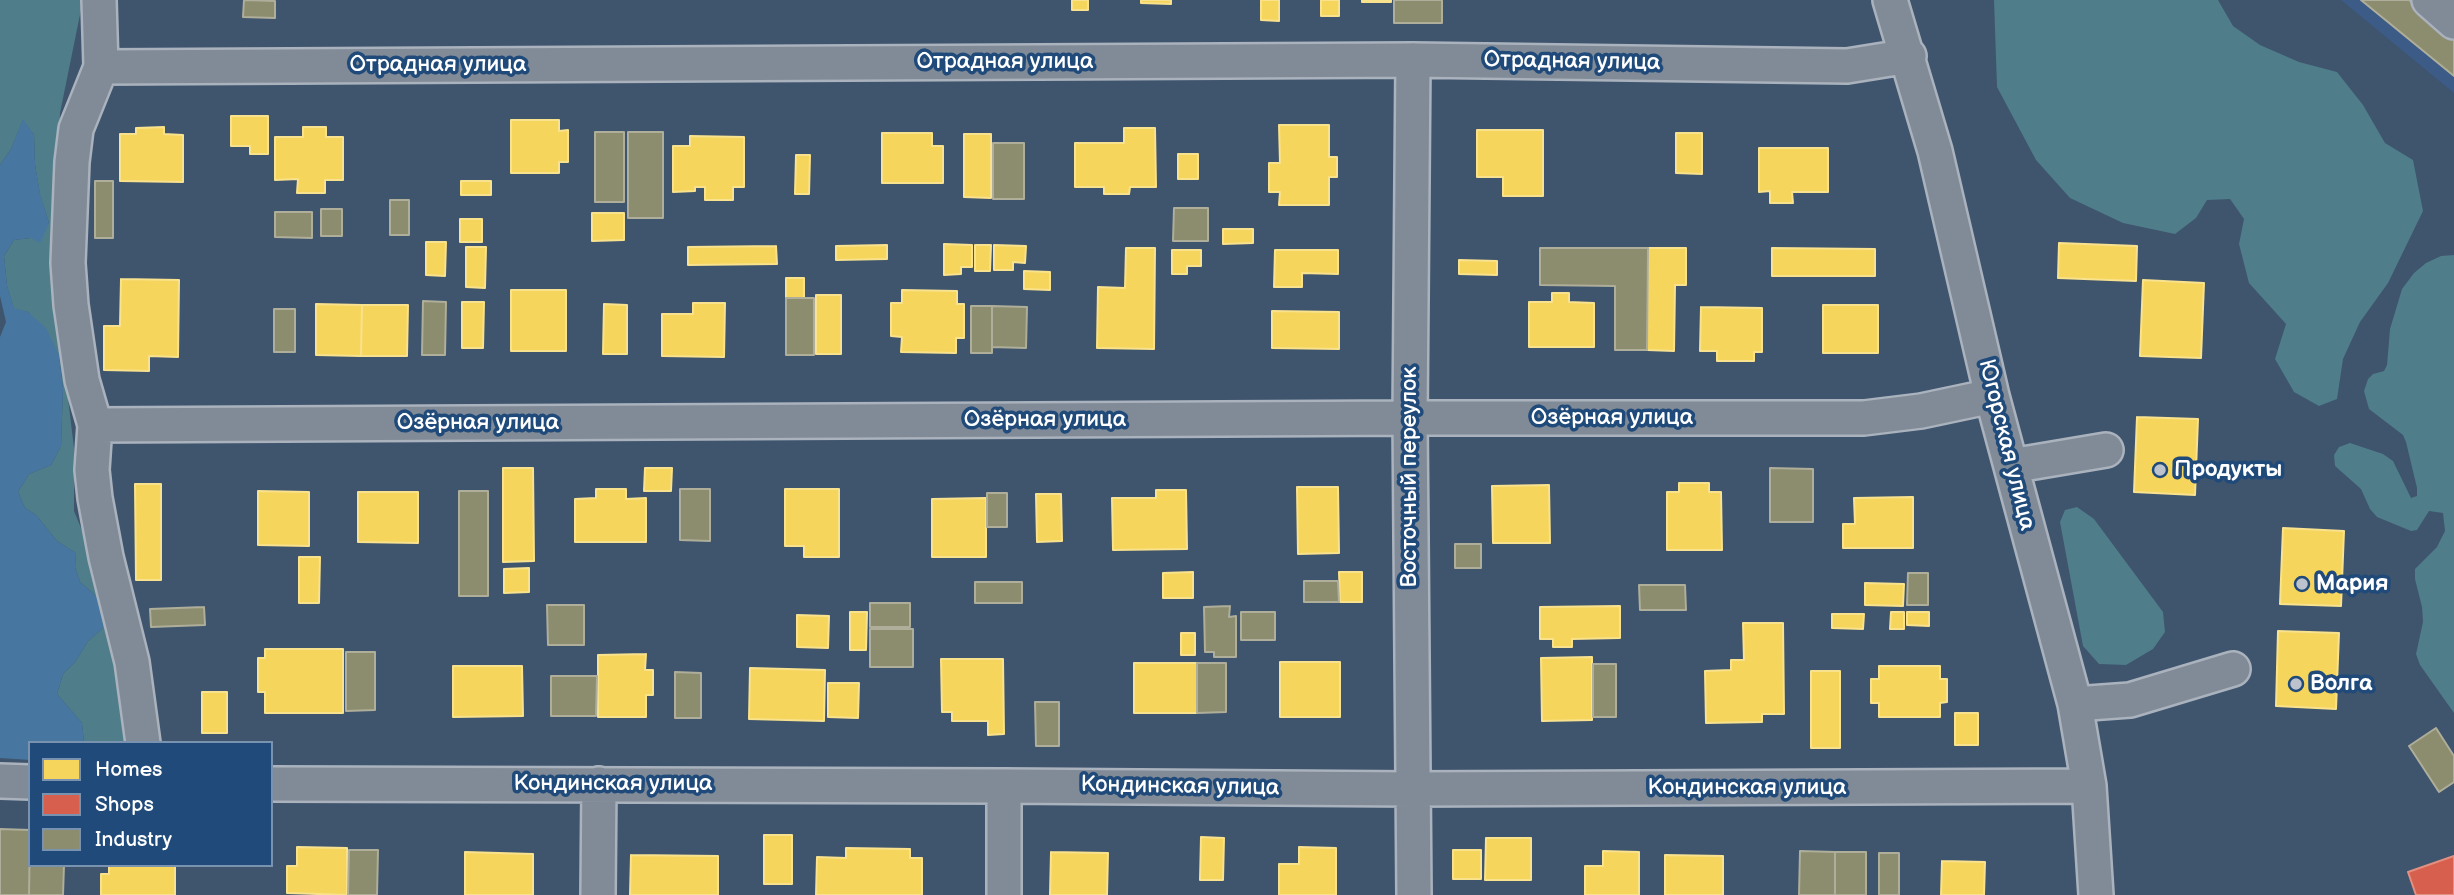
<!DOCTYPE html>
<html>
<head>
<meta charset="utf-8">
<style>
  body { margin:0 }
  #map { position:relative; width:2454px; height:895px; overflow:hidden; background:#3f546d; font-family:"Balsamiq Sans",sans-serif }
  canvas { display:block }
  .legend { position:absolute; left:28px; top:741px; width:245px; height:126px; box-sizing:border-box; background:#1f4a7a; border:2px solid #7992af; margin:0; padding:9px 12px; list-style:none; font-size:21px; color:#fff }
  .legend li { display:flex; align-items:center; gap:14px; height:35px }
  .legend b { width:35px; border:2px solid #7992af }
</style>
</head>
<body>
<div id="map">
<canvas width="2454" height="895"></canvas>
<ul class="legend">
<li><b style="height:19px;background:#f6d55c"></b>Homes</li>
<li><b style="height:19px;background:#d6604d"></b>Shops</li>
<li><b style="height:19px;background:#8c8c6e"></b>Industry</li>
</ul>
</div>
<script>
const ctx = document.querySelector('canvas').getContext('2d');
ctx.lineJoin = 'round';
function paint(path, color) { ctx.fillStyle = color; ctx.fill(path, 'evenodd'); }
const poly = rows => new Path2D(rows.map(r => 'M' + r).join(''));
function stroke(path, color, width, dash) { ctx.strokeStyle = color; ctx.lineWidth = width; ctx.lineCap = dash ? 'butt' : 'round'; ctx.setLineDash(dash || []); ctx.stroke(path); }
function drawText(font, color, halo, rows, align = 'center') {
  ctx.font = font + ' "Balsamiq Sans",sans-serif'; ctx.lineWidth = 7; ctx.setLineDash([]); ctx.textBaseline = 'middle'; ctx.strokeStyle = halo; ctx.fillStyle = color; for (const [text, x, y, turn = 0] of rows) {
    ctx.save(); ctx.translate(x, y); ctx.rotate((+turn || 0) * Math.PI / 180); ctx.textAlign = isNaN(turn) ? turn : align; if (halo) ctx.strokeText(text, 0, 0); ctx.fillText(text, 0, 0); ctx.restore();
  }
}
paint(poly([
  [2341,0,2454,0,2454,93]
]), '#3c5b87');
paint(poly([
  [0,0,83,0,60,113,57,307,74,448,74,511,100,574,129,732,125,743,84,743,82,723,57,694,63,674,75,662,88,641,103,628,94,594,80,582,75,567,76,553,57,541,36,515,25,508,18,492,29,474,51,465,61,446,63,388,59,355,28,312,14,309,7,286,4,256,14,240,31,238,49,223,40,195,35,164,34,135,23,120,11,149,0,165],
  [1994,0,2218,0,2233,26,2260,45,2299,62,2337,72,2363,105,2385,143,2413,160,2423,211,2388,283,2360,322,2343,359,2337,399,2319,406,2294,392,2275,359,2286,324,2249,283,2239,244,2244,219,2230,199,2207,200,2196,218,2175,234,2123,223,2070,198,2036,160,1997,87],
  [2454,255,2454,713,2420,665,2416,654,2423,622,2422,607,2415,579,2415,569,2437,547,2445,531,2443,513,2429,511,2417,530,2411,531,2377,517,2370,509,2361,489,2335,466,2334,455,2339,447,2350,443,2383,454,2393,461,2411,498,2417,496,2417,488,2406,442,2403,435,2369,409,2364,391,2368,379,2373,374,2384,371,2387,365,2390,329,2402,289,2414,273,2426,263,2441,256],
  [2077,507,2094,519,2163,612,2165,632,2153,649,2126,665,2099,664,2083,646,2060,522,2065,510]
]), '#4f7d8a');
paint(poly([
  [23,119,34,135,35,164,40,194,49,223,40,243,31,238,14,240,4,256,7,286,14,308,28,312,46,328,59,355,63,388,61,446,51,465,29,474,18,492,25,508,36,515,57,541,76,553,75,567,80,582,94,594,102,605,103,628,88,641,75,662,63,674,57,694,82,723,84,743,30,743,30,760,0,758,0,337,6,322,0,296,0,165,11,149]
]), '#4777a0');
const homes = poly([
  [1072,0,1088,0,1088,10,1072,10,1072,0],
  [1141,0,1171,0,1171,4,1141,3,1141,0],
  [1261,0,1279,0,1279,21,1261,20,1261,0],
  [1321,0,1339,0,1339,16,1321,16,1321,0],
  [1362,0,1391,0,1391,2,1362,2,1362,0],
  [231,116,268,116,268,154,250,154,250,146,231,146,231,116],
  [511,120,559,120,559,131,568,130,568,162,559,162,559,173,511,173,511,120],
  [1279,125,1329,125,1329,157,1337,157,1337,177,1329,177,1329,205,1279,205,1280,192,1269,192,1269,163,1280,163,1279,125],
  [164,127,164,134,183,135,183,182,120,181,120,134,136,134,136,128,164,127],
  [303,127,326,127,326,137,343,137,343,180,325,180,325,193,297,193,298,179,275,180,275,137,303,137,303,127],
  [1124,128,1155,128,1156,187,1130,187,1129,194,1104,194,1104,187,1075,187,1075,143,1124,143,1124,128],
  [1477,130,1543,130,1543,196,1503,196,1503,177,1477,177,1477,130],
  [882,133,932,133,932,146,943,146,943,183,882,183,882,133],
  [1676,133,1702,133,1702,174,1676,173,1676,133],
  [964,134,991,134,991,198,964,197,964,134],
  [690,136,744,137,744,187,733,187,733,200,705,200,705,187,695,187,695,191,673,192,673,146,690,146,690,136],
  [1759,148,1828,148,1828,192,1792,192,1793,203,1770,203,1770,191,1759,192,1759,148],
  [1178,154,1198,154,1198,179,1178,179,1178,154],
  [796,155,810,155,809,194,795,194,796,155],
  [461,181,491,181,491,195,461,195,461,181],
  [592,213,624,213,624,240,592,241,592,213],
  [460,219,482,219,482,242,460,242,460,219],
  [1223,229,1253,229,1253,243,1223,244,1223,229],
  [426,242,446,242,445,276,426,275,426,242],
  [2059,243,2137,246,2136,281,2058,278,2059,243],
  [944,244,972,245,972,267,961,267,961,274,944,275,944,244],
  [887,245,887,259,836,260,836,246,887,245],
  [975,245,991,245,990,271,975,271,975,245],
  [994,245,1026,246,1025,263,1013,262,1013,270,994,270,994,245],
  [776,246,777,264,688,265,688,247,776,246],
  [466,247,486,247,485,288,466,287,466,247],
  [1126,248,1155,248,1154,349,1097,348,1098,287,1125,288,1126,248],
  [1648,248,1686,248,1686,285,1675,285,1674,351,1647,350,1648,248],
  [1772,248,1875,249,1875,276,1772,276,1772,248],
  [1172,250,1201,250,1201,266,1187,266,1187,274,1172,274,1172,250],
  [1275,250,1338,250,1338,274,1302,273,1302,287,1274,287,1275,250],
  [1459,260,1497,261,1497,275,1459,274,1459,260],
  [1024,271,1050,272,1050,290,1024,289,1024,271],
  [786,278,804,278,804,298,786,298,786,278],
  [121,279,179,280,178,357,149,356,149,371,104,370,104,326,120,326,121,279],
  [2143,280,2204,283,2201,358,2140,356,2143,280],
  [511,290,566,290,566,351,511,351,511,290],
  [902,290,957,291,957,304,964,304,964,338,956,338,956,353,901,352,902,337,891,336,891,303,902,303,902,290],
  [1552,293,1569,293,1569,302,1594,303,1594,347,1529,347,1529,302,1552,302,1552,293],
  [816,295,841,295,841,354,816,354,816,295],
  [462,302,484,302,483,348,462,348,462,302],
  [693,303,725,303,724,357,662,356,662,314,693,314,693,303],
  [316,304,362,305,361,356,316,355,316,304],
  [604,304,627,305,627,354,603,354,604,304],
  [362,305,408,305,407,356,361,356,362,305],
  [1823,305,1878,305,1878,353,1823,353,1823,305],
  [1701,307,1762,308,1762,352,1754,352,1754,361,1717,361,1717,351,1700,351,1701,307],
  [1272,311,1339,312,1339,349,1272,348,1272,311],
  [2137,417,2198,419,2195,495,2134,492,2137,417],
  [503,468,533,468,534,561,503,562,503,468],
  [645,468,672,468,671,491,644,491,645,468],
  [1679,483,1709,483,1709,492,1721,492,1722,550,1667,550,1667,492,1679,492,1679,483],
  [135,484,161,484,161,580,136,580,135,484],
  [1549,485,1550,543,1493,543,1492,486,1549,485],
  [1297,487,1338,487,1339,553,1298,554,1297,487],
  [596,489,626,489,626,499,646,498,646,542,575,542,575,499,596,498,596,489],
  [785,489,839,489,839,557,804,557,804,546,785,546,785,489],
  [1156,490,1186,490,1187,549,1113,550,1112,498,1156,498,1156,490],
  [258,491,309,492,309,546,258,545,258,491],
  [358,492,418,492,418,543,358,542,358,492],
  [1036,494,1061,494,1062,541,1037,542,1036,494],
  [1913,497,1913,548,1843,548,1843,524,1855,524,1854,498,1913,497],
  [986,498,986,557,932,557,932,499,986,498],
  [2283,528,2344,531,2341,606,2280,604,2283,528],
  [299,557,320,557,319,603,299,603,299,557],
  [529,568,529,592,504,593,504,569,529,568],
  [1193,572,1193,598,1163,598,1163,573,1193,572],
  [1339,572,1362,572,1362,602,1340,602,1339,572],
  [1865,583,1904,584,1903,606,1865,605,1865,583],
  [1620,606,1620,638,1572,639,1572,647,1553,647,1553,639,1540,639,1540,607,1620,606],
  [850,612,867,612,866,650,850,650,850,612],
  [1891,612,1904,612,1904,629,1890,629,1891,612],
  [1907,612,1929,612,1929,626,1907,625,1907,612],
  [1832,614,1864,614,1863,629,1832,628,1832,614],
  [797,615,829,616,828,648,797,647,797,615],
  [1743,623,1783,623,1784,714,1762,714,1762,722,1706,723,1705,671,1731,670,1731,660,1744,660,1743,623],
  [2278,631,2339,633,2336,709,2276,706,2278,631],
  [1181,633,1195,633,1195,655,1181,655,1181,633],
  [265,649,343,649,343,713,265,713,265,692,258,692,258,658,265,658,265,649],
  [646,654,645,670,653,670,653,695,646,695,646,717,598,717,598,655,646,654],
  [1592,657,1592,720,1542,721,1541,658,1592,657],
  [941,659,1003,659,1004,734,988,735,988,721,952,721,952,712,942,712,941,659],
  [1280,662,1340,662,1340,717,1280,717,1280,662],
  [1134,663,1197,663,1197,713,1134,713,1134,663],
  [453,666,522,666,523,716,453,717,453,666],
  [1879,666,1940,666,1940,679,1947,679,1947,702,1940,703,1940,717,1879,717,1879,703,1871,703,1871,679,1879,679,1879,666],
  [750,668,825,670,824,721,749,719,750,668],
  [1811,671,1840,671,1840,748,1811,748,1811,671],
  [828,683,859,683,858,718,828,717,828,683],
  [202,692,227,692,227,733,202,733,202,692],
  [1955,713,1978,713,1978,745,1955,745,1955,713],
  [764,835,792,835,792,884,764,884,764,835],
  [1201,837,1224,838,1223,880,1200,880,1201,837],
  [1486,838,1531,838,1531,880,1485,880,1486,838],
  [297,847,347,848,347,895,287,893,287,866,297,866,297,847],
  [1299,847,1336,848,1336,895,1279,895,1279,864,1299,864,1299,847],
  [846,848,910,849,910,858,922,858,922,895,816,895,817,857,846,858,846,848],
  [1453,850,1481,850,1481,879,1453,879,1453,850],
  [1603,851,1639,852,1639,895,1585,895,1585,866,1603,866,1603,851],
  [465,852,533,854,533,895,465,895,465,852],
  [1051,852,1108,853,1107,895,1050,895,1051,852],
  [631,855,718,856,718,895,630,895,631,855],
  [1665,855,1723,856,1723,895,1665,895,1665,855],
  [1942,861,1985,862,1984,895,1941,895,1942,861],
  [109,865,175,865,175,895,101,895,101,874,109,874,109,865]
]);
paint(homes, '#f6d55c');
stroke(homes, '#f9e28d', 2);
const shops = poly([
  [2454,856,2454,895,2416,895,2408,872,2454,856]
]);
paint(shops, '#d6604d');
stroke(shops, '#e29082', 2);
const industry = poly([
  [244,0,275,1,275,18,243,17,244,0],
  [1394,0,1442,0,1442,23,1394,23,1394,0],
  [2361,0,2409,0,2454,38,2454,76,2361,0],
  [595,132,624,132,624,202,595,202,595,132],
  [628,132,663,132,663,218,628,218,628,132],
  [993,143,1024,143,1024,199,993,199,993,143],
  [95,181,113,181,113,238,95,238,95,181],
  [390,200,409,200,409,235,390,235,390,200],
  [1174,208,1208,208,1208,241,1173,241,1174,208],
  [321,209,342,209,342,236,321,236,321,209],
  [275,212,312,212,312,238,275,237,275,212],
  [1540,248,1648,248,1647,350,1615,350,1615,286,1540,285,1540,248],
  [786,298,814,298,814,355,786,355,786,298],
  [423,301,446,302,445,355,422,355,423,301],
  [971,306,992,306,992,353,971,353,971,306],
  [992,306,1027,307,1026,348,992,347,992,306],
  [274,309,295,309,295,352,274,352,274,309],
  [1770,468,1813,469,1813,522,1770,522,1770,468],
  [680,489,710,489,710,541,680,540,680,489],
  [459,491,488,491,488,596,459,596,459,491],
  [987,493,1007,493,1007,527,987,527,987,493],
  [1455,544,1481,544,1481,568,1455,568,1455,544],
  [1908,573,1928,573,1928,605,1907,605,1908,573],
  [1304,581,1338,581,1339,602,1304,602,1304,581],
  [975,582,1022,582,1022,603,975,603,975,582],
  [1639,585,1685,585,1686,610,1640,610,1639,585],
  [870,603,910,603,910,627,870,627,870,603],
  [547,605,584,605,584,645,548,645,547,605],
  [1230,606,1229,617,1236,616,1236,657,1214,657,1214,652,1205,652,1204,607,1230,606],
  [204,607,205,625,151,627,150,609,204,607],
  [1241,612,1275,612,1275,640,1241,640,1241,612],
  [870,629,913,629,913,667,870,667,870,629],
  [346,652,375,652,375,710,346,711,346,652],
  [1197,663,1226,663,1226,712,1197,713,1197,663],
  [1593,664,1616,664,1616,717,1593,717,1593,664],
  [675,672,701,673,701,718,675,718,675,672],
  [551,676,597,676,596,716,551,716,551,676],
  [1035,702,1059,702,1059,746,1036,746,1035,702],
  [2436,728,2454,756,2454,782,2439,792,2409,746,2436,728],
  [0,829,30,830,29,895,0,895,0,829],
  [30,830,30,865,64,865,63,895,29,895,30,830],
  [349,850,378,850,377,895,348,895,349,850],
  [1800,851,1835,852,1835,895,1799,895,1800,851],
  [1835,852,1866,852,1866,895,1835,895,1835,852],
  [1879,853,1899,853,1899,895,1879,895,1879,853]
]);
paint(industry, '#8c8c6e');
stroke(industry, '#aeae9a', 2);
const minor = poly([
  [99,0,101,67,76,129,72,162,68,263,71,305,82,380,95,425,92,470,95,498,106,557,132,662,143,743],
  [1890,0,1935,151,1992,396,2075,704,2089,786,2096,895],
  [2429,0,2454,22],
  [1413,60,1410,418,1414,895],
  [101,67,1413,60,1847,66,1909,56],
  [95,425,1410,418,1864,418,1921,411,1992,396],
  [2011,466,2106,450],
  [2075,704,2130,700,2233,669],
  [0,781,30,782],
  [271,784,1004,786,1412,789,2089,786],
  [598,895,599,784],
  [1004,895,1004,786]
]);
stroke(minor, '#a9b2bd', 38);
stroke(minor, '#818b97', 33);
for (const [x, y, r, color] of [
  [2160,470,7,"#bcc3cc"],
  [2302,584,7,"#bcc3cc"],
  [2296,684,7,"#bcc3cc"]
]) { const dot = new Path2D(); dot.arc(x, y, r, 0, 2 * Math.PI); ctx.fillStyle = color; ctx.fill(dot); stroke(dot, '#1f4a7a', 2.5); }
drawText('23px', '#fff', '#1f4a7a', [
  ["Отрадная улица",1005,62],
  ["Отрадная улица",1572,62,1],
  ["Отрадная улица",438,65],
  ["Озёрная улица",1612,418],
  ["Озёрная улица",1045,420],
  ["Озёрная улица",478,423],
  ["Югорская улица",2006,445,76],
  ["Восточный переулок",1410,477,-90],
  ["Кондинская улица",613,784],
  ["Кондинская улица",1180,787,1],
  ["Кондинская улица",1747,788]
]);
drawText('bold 23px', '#fff', '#1f4a7a', [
  ["Продукты",2174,470],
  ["Мария",2316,584],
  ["Волга",2310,684]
], 'left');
</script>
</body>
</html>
